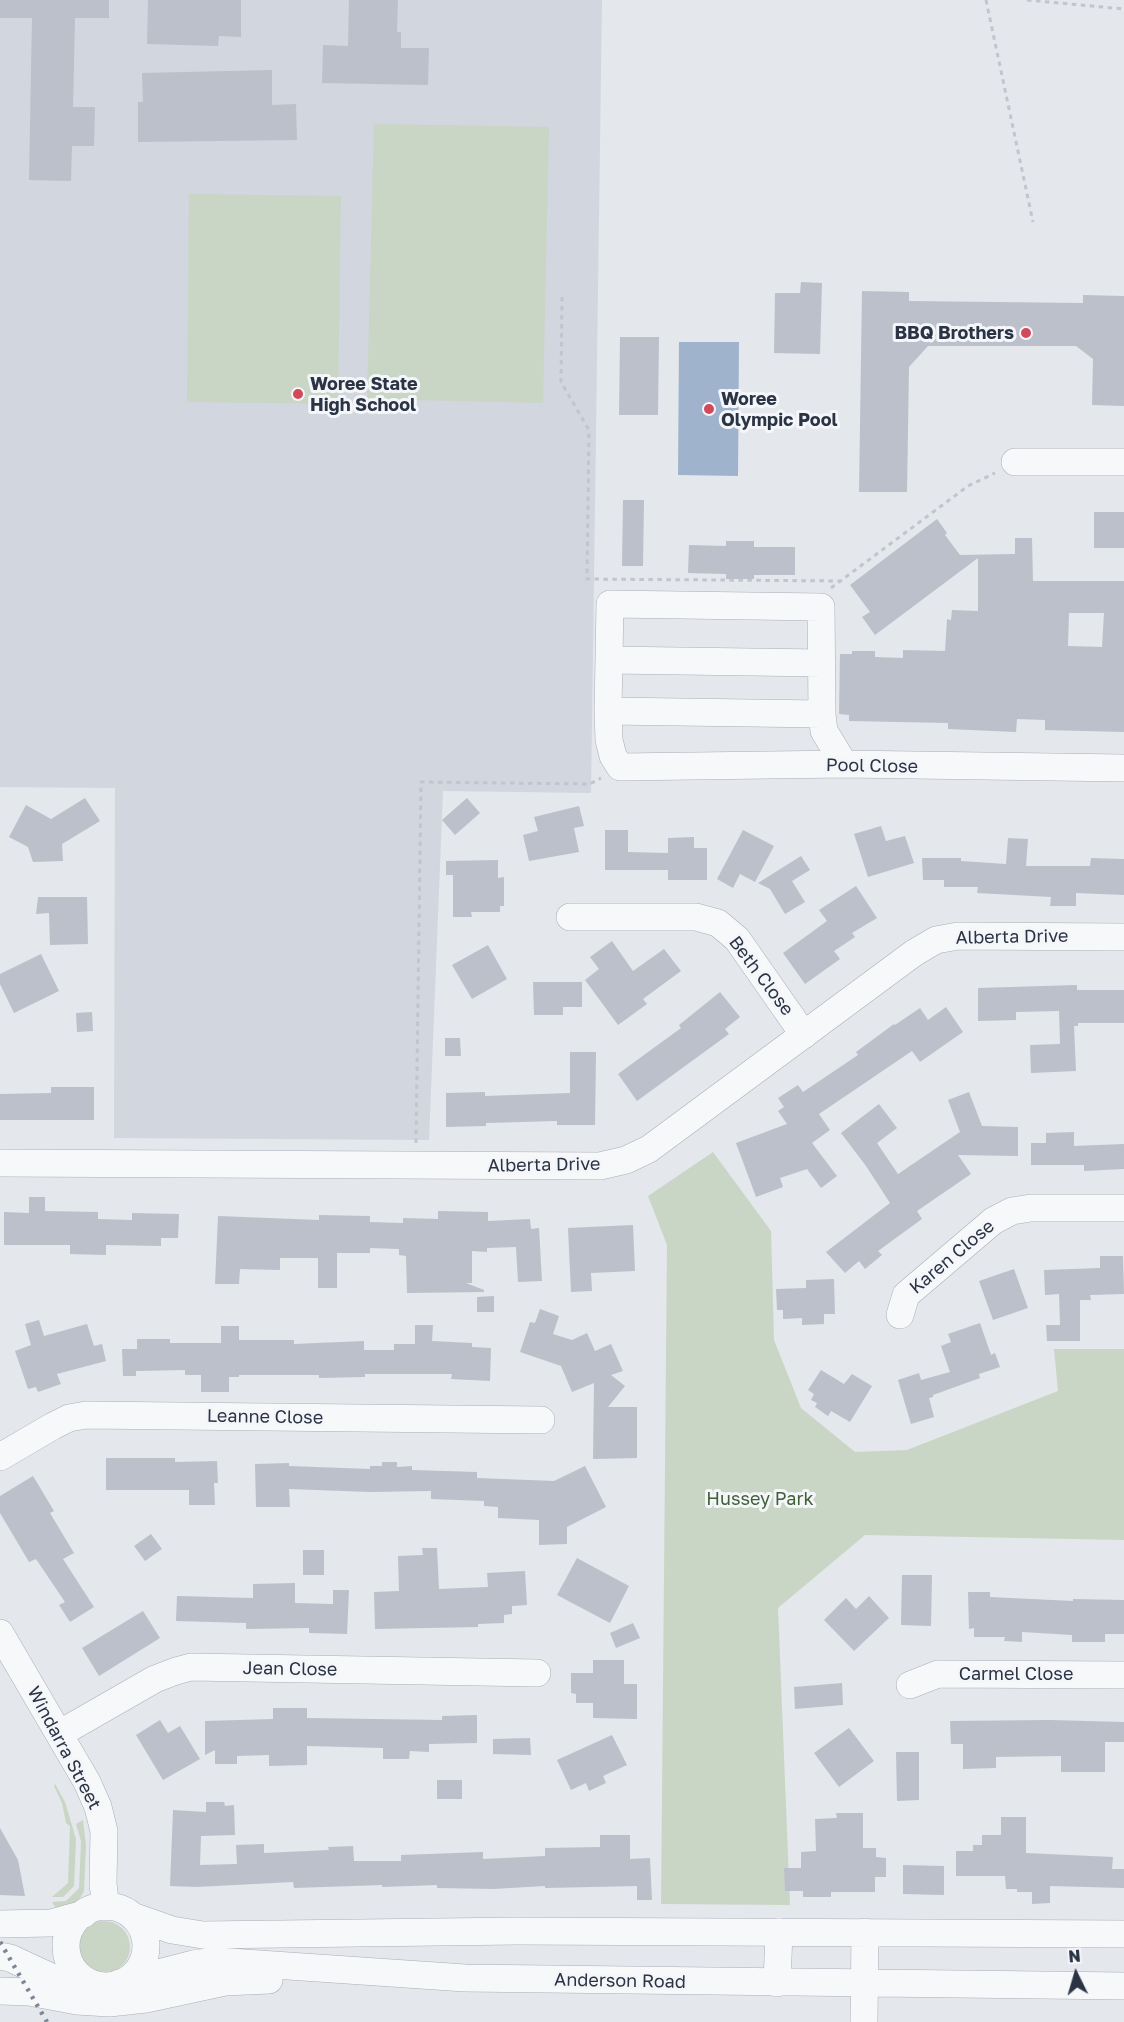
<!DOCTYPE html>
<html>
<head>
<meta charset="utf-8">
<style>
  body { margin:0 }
  #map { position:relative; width:1124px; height:2022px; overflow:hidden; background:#e4e7ec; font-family:"Golos Text",sans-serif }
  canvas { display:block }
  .north { position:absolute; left:1046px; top:1944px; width:60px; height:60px; -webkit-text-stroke:4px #f4f6f9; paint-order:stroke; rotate:355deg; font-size:16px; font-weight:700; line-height:24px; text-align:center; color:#2b3445 }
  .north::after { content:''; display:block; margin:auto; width:21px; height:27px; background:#2b3445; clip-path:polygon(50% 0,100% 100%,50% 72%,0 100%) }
</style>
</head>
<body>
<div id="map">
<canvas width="1124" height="2022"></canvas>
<div class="north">N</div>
</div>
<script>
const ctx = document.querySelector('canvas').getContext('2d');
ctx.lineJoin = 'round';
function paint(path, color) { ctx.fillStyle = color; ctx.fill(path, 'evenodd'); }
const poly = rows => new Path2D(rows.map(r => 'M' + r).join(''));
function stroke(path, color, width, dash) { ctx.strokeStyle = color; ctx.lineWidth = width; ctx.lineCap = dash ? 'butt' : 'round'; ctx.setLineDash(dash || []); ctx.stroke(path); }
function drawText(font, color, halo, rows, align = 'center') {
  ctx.font = font + ' "Golos Text",sans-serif'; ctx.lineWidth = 6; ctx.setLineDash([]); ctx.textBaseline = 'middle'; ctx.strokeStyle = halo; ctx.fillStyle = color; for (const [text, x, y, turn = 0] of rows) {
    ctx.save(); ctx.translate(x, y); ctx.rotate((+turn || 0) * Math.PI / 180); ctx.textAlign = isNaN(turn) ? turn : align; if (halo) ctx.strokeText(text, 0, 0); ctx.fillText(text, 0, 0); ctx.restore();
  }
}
paint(poly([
  [0,0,602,0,591,793,443,791,429,1140,114,1138,115,788,0,787]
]), '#d2d6de');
paint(poly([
  [374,124,549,127,543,403,367,399],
  [189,194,341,196,338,404,187,402],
  [713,1152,771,1231,774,1340,801,1408,855,1452,907,1450,1058,1391,1054,1349,1124,1349,1124,1540,865,1535,778,1608,790,1905,661,1904,667,1245,648,1196],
  [55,1784,65,1802,76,1839,74,1886,63,1897,52,1897,68,1883,70,1826,66,1823,62,1803,54,1786],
  [83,1820,86,1845,84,1891,79,1900,68,1908,56,1908,52,1902,66,1901,79,1888,81,1841,76,1824],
  '78 1947a26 26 0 1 1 52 0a26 26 0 1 1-52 0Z'
]), '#c9d6c5');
paint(poly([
  [679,342,739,342,738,476,678,475]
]), '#9fb4cc');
paint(poly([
  [0,0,109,0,109,18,75,18,73,107,95,107,94,146,72,146,71,181,29,180,32,18,0,18],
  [148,0,241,0,241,37,219,36,218,46,147,44],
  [349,0,398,0,397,32,401,32,401,48,429,48,428,85,322,83,323,45,348,46],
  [272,70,272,105,296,104,297,140,138,142,138,102,143,102,142,73],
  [801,282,822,283,820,354,774,353,775,293,800,293],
  [862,291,909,292,909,301,1083,303,1083,295,1124,296,1124,406,1092,405,1093,359,1076,346,928,346,909,367,907,492,859,492],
  [620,337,659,337,658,415,619,415],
  [623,500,644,500,643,566,622,566],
  [1094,512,1124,512,1124,548,1094,548],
  [937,519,947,533,945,535,960,555,1015,554,1015,538,1032,538,1033,581,1124,581,1124,732,1045,730,1045,720,1017,719,1016,732,948,729,948,723,849,721,849,715,839,714,840,654,852,654,852,651,875,651,875,657,903,658,903,650,945,651,947,619,951,620,952,610,978,611,978,558,875,635,862,617,870,612,850,585],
  [1069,613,1104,613,1102,647,1068,646],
  [726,541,754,541,754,547,795,547,795,575,754,575,754,579,726,579,726,574,688,573,689,545,726,546],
  [85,798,100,821,62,844,63,861,33,862,28,847,9,837,26,805,51,819],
  [467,798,480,813,455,835,442,820],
  [579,806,584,826,574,828,579,852,529,861,523,835,538,831,534,817],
  [881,826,886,841,905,836,914,863,868,877,854,834],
  [605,830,628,830,628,852,668,853,668,838,694,837,694,848,707,848,707,880,668,880,668,870,605,870],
  [743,830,774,846,755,882,740,874,733,888,717,879],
  [1008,838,1028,839,1026,866,1090,866,1091,858,1124,859,1124,895,1076,893,1076,906,1050,906,1051,897,977,893,978,887,944,887,944,880,923,880,922,858,961,858,961,861,1006,864],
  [801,856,810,870,792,881,805,902,785,914,770,889,758,883],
  [498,860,498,878,504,877,504,906,500,906,500,912,471,912,472,917,453,917,453,875,446,875,446,861],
  [856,886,877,918,852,933,855,937,834,951,840,959,805,984,783,953,827,921,819,910],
  [38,897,87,897,88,944,50,945,49,913,36,914],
  [612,941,633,971,664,949,681,971,643,999,647,1004,618,1025,585,980,599,969,590,957],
  [488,945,507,979,472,999,452,965],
  [41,954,59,991,14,1013,0,984,0,974],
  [533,982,582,982,582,1007,563,1007,563,1015,534,1015],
  [1077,985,1077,990,1124,990,1124,1023,1078,1023,1078,1026,1074,1026,1076,1071,1031,1073,1030,1045,1060,1044,1059,1011,1016,1012,1016,1020,978,1021,978,988],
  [720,992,740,1017,725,1029,729,1034,637,1101,618,1074,681,1028,679,1025],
  [946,1007,963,1032,920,1062,912,1051,819,1114,830,1130,812,1143,837,1176,821,1188,807,1169,780,1178,783,1187,756,1197,736,1143,787,1124,778,1111,784,1107,778,1098,798,1085,803,1092,858,1055,856,1052,894,1024,895,1025,920,1008,928,1020],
  [92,1012,93,1031,77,1032,76,1013],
  [445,1038,460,1038,461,1056,445,1056],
  [570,1052,596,1052,595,1125,557,1125,557,1121,486,1123,486,1126,446,1127,446,1093,485,1092,485,1096,570,1093],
  [51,1087,94,1087,94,1120,0,1120,0,1094,51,1093],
  [969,1092,982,1126,1018,1127,1018,1156,958,1155,971,1174,917,1211,922,1219,878,1251,882,1255,865,1269,859,1261,845,1273,826,1252,890,1203,866,1166,841,1133,879,1104,897,1128,877,1143,898,1174,960,1132,948,1100],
  [1074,1132,1074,1146,1124,1144,1124,1169,1084,1171,1084,1165,1031,1165,1031,1143,1046,1143,1046,1133],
  [29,1197,45,1197,45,1211,98,1212,98,1219,132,1220,132,1213,179,1214,178,1238,161,1238,161,1246,106,1245,106,1255,70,1254,70,1245,4,1245,4,1212,29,1213],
  [438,1211,488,1212,488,1221,530,1219,531,1229,539,1228,542,1281,518,1282,516,1247,487,1248,487,1252,472,1251,472,1283,466,1283,484,1290,484,1292,407,1293,406,1256,399,1255,399,1249,370,1248,370,1253,337,1253,337,1288,318,1288,318,1258,280,1258,280,1270,240,1269,239,1284,215,1284,218,1216,319,1220,319,1215,370,1216,370,1222,403,1223,403,1218,438,1219],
  [633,1225,635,1271,591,1273,592,1291,571,1292,568,1228],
  [1100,1256,1123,1256,1124,1294,1090,1295,1091,1300,1080,1300,1080,1341,1047,1341,1046,1325,1060,1325,1059,1294,1045,1295,1044,1270,1100,1268],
  [1014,1269,1028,1308,993,1320,979,1281],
  [834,1279,835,1314,824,1314,824,1324,802,1325,802,1318,783,1319,783,1310,777,1310,776,1289,806,1288,806,1280],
  [494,1296,494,1312,477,1312,477,1297],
  [540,1309,559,1316,553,1334,572,1340,587,1333,595,1351,611,1344,623,1371,611,1375,625,1386,608,1407,637,1407,637,1458,593,1459,594,1383,572,1392,561,1366,520,1352,530,1322,535,1323],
  [39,1320,44,1336,87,1324,94,1346,102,1344,106,1361,57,1374,61,1384,38,1392,36,1387,28,1389,15,1351,31,1345,25,1324],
  [980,1323,991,1355,995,1353,1000,1367,979,1374,980,1378,933,1395,933,1397,929,1398,934,1417,911,1424,898,1380,919,1373,921,1380,950,1372,941,1346,951,1342,948,1334],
  [415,1325,433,1325,432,1341,472,1343,472,1347,491,1348,490,1381,451,1379,452,1374,365,1374,365,1377,319,1378,319,1375,239,1375,239,1377,229,1377,229,1392,201,1392,201,1375,185,1375,185,1370,136,1371,136,1376,123,1376,122,1349,137,1349,137,1339,170,1339,170,1343,221,1343,221,1326,239,1326,239,1340,294,1340,294,1344,364,1341,364,1350,394,1350,394,1344,415,1344],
  [821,1370,844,1384,852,1374,872,1386,850,1422,831,1411,828,1416,815,1407,817,1403,811,1400,814,1394,808,1390],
  [106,1458,175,1458,175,1462,217,1461,218,1483,214,1483,215,1505,189,1505,189,1490,106,1490],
  [382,1462,397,1462,397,1467,412,1466,412,1470,477,1472,477,1478,554,1481,585,1466,606,1507,567,1527,567,1544,539,1545,539,1520,498,1518,498,1507,484,1506,484,1501,431,1499,431,1491,370,1492,289,1489,290,1507,256,1507,255,1464,289,1463,289,1466,370,1469,370,1466,382,1466],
  [33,1476,54,1511,50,1513,74,1553,63,1559,94,1607,70,1622,59,1605,65,1602,36,1559,29,1562,0,1513,0,1496],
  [151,1534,162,1549,145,1561,134,1546],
  [422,1548,437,1548,439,1589,488,1587,487,1573,525,1571,527,1605,512,1606,512,1614,504,1615,504,1623,478,1624,478,1627,375,1629,374,1592,399,1591,398,1556,423,1555],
  [303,1550,324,1550,324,1575,303,1575],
  [577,1558,629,1586,610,1623,557,1595],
  [902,1575,932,1575,931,1626,901,1625],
  [295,1583,295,1603,333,1604,333,1590,349,1590,347,1634,309,1633,309,1628,246,1629,246,1623,176,1621,177,1596,253,1598,253,1584],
  [968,1592,990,1592,990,1597,1073,1601,1073,1599,1124,1600,1124,1634,1105,1634,1105,1642,1072,1642,1072,1635,1022,1632,1022,1642,1004,1641,1005,1637,974,1637,974,1628,969,1629],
  [869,1596,889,1618,854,1651,824,1620,846,1598,856,1609],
  [143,1611,160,1638,99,1676,82,1648],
  [633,1623,640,1638,616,1648,610,1633],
  [593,1660,624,1660,624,1684,637,1684,637,1719,593,1718,593,1703,576,1703,576,1694,571,1693,571,1673,593,1673],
  [842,1683,843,1705,795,1709,794,1687],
  [273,1708,307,1708,307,1718,442,1720,442,1716,477,1715,477,1743,429,1744,429,1752,410,1751,409,1759,383,1759,383,1748,307,1746,307,1765,269,1766,269,1755,237,1756,237,1764,215,1764,215,1750,205,1755,205,1721,273,1719],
  [160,1720,168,1733,180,1726,200,1759,163,1780,136,1735],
  [1050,1720,1124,1722,1124,1742,1105,1742,1105,1772,1061,1772,1061,1756,996,1757,996,1768,963,1769,963,1744,951,1744,950,1721],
  [849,1728,874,1761,839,1787,814,1753],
  [612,1735,627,1765,603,1776,606,1783,589,1791,586,1783,571,1790,557,1760],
  [530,1738,531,1755,493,1754,493,1739],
  [896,1752,919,1752,919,1800,897,1801],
  [437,1780,462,1780,462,1799,437,1799],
  [206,1802,224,1802,225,1806,234,1805,235,1835,201,1836,200,1865,237,1864,236,1845,264,1844,264,1853,329,1850,328,1847,353,1846,354,1861,401,1861,401,1855,483,1852,483,1859,545,1856,545,1848,600,1847,600,1835,630,1835,630,1859,650,1858,652,1900,637,1900,637,1886,545,1888,545,1886,493,1889,437,1888,437,1885,382,1887,382,1885,294,1888,293,1882,196,1887,170,1886,173,1810,206,1812],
  [836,1813,863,1813,863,1848,876,1848,876,1857,886,1858,886,1877,875,1877,875,1892,831,1892,831,1897,803,1897,803,1891,785,1891,784,1868,801,1868,801,1852,816,1851,815,1819,837,1818],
  [1001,1817,1026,1817,1026,1853,1113,1857,1112,1869,1124,1869,1124,1888,1050,1886,1050,1903,1032,1904,1032,1892,1017,1892,1017,1889,1006,1889,1005,1876,956,1876,956,1851,973,1851,973,1845,982,1845,982,1835,1001,1835],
  [0,1828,18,1860,25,1896,0,1895],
  [903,1865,944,1866,944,1895,903,1894]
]), '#bbc0ca');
const minor = poly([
  [1015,462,1124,462],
  [609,660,822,663],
  [608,711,822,714],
  [844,764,824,731,822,714,821,607,610,604,608,711,609,740,613,756,620,767,844,764,1124,768],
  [570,917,696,917,718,923,737,939,804,1035],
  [0,1163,600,1166,626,1160,649,1149,914,953,936,940,958,936,1124,937],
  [900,1315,906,1295,993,1221,1012,1211,1031,1208,1124,1208],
  [0,1457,53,1426,69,1418,86,1415,541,1420],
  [0,1633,87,1782,98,1807,104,1831,103,1884,106,1907],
  [910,1685,938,1674,1124,1675],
  [59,1734,155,1679,176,1671,191,1667,537,1673],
  '66 1946a40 40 0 1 1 80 0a40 40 0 1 1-80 0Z',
  [132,1916,172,1930,203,1935,517,1931,1124,1934],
  [0,1924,51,1923,84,1914],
  [0,1956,10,1958,51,1977,85,1986],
  [119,1983,193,1964,215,1961,465,1978,1124,1986],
  [777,1983,779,1932],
  [0,1991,29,1992,77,2001,109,2003,146,1999,225,1982,269,1980],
  [864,2022,865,1932]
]);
stroke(minor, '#a9aeb7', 28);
stroke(poly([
  [986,0,1033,222],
  [1027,0,1124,9],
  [562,297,561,382,589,430,587,579,841,581],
  [831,588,968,486,995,473],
  [416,1143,421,782,590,784,601,778]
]), '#c2c5cb', 3, [4.5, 4.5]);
stroke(minor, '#f7f8fa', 27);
stroke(poly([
  [0,1942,47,2022]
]), '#7d8696', 4.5, [3, 6]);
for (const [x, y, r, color] of [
  [1026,333,6,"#d1495b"],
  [298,394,6,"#d1495b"],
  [709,409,6,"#d1495b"]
]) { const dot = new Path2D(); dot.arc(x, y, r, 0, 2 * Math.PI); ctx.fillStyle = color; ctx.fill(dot); stroke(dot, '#f4f6f9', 2); }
drawText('bold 18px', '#2b3445', '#f4f6f9', [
  ["BBQ Brothers",1014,333,"right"],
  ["Woree State",310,384],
  ["High School",310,405],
  ["Woree",721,399],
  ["Olympic Pool",721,420]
], 'left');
drawText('18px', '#2b3445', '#f4f6f9', [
  ["Pool Close",872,766,1],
  ["Alberta Drive",1012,937,-1],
  ["Beth Close",761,976,53],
  ["Alberta Drive",544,1165,-1],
  ["Karen Close",952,1257,-40],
  ["Leanne Close",265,1417,1],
  ["Jean Close",290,1669,1],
  ["Carmel Close",1016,1674],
  ["Windarra Street",64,1748,62],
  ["Anderson Road",620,1981,1]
]);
drawText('18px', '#3f6138', '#f4f6f9', [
  ["Hussey Park",760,1499]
]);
</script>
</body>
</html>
